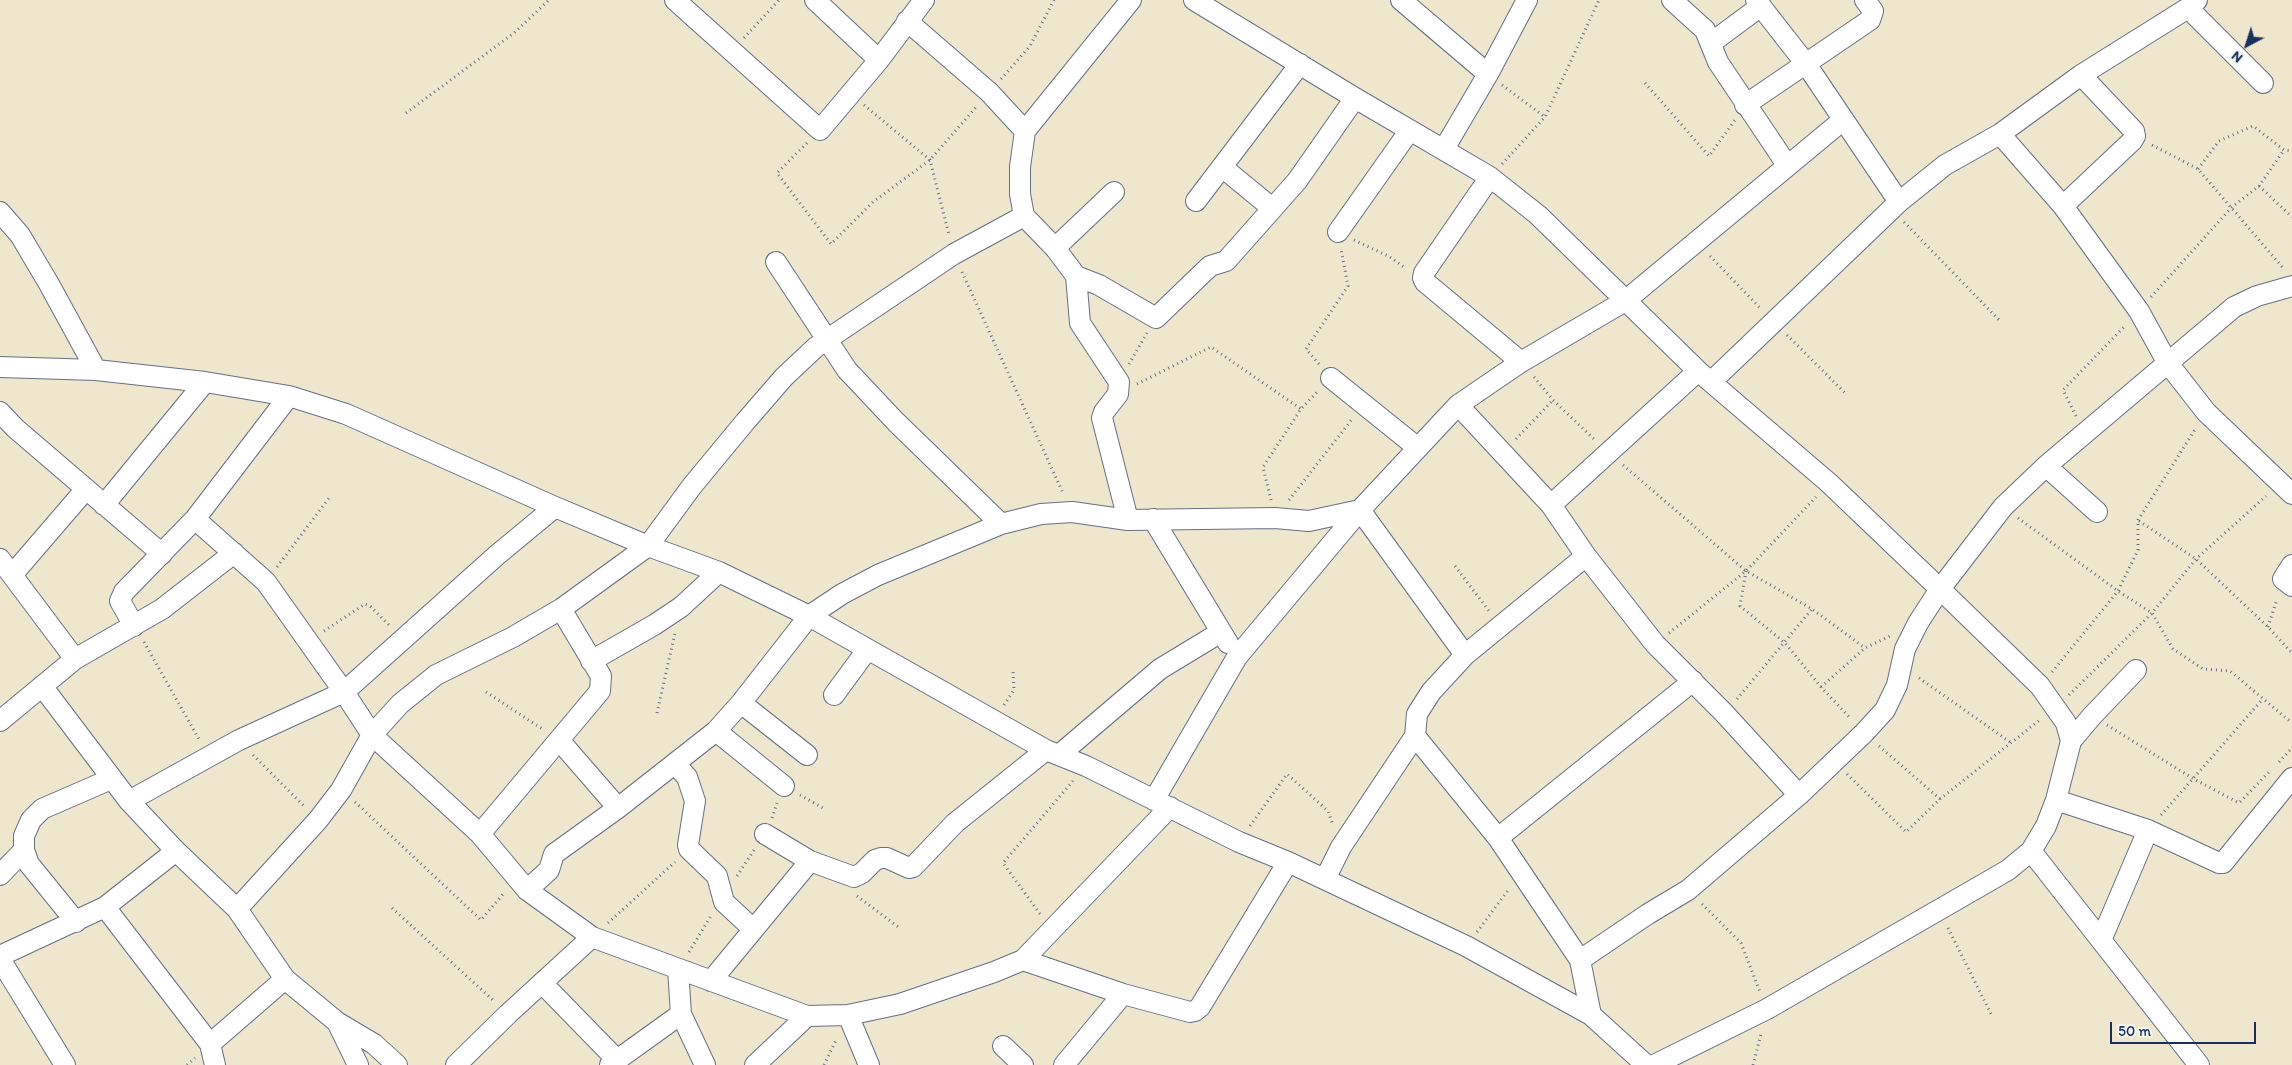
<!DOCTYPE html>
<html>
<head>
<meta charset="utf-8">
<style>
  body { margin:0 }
  #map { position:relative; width:2292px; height:1065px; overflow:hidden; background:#efe6ce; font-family:Itim,sans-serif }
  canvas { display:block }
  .north { position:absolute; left:2222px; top:20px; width:50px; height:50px; -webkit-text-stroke:4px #f6f6f2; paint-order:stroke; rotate:220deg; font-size:14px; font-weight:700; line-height:20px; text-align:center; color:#1b2f5e }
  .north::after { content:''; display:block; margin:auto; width:18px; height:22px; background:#1b2f5e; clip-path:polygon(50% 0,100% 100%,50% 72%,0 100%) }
  .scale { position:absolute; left:2110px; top:1022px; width:146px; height:22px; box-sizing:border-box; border:2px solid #1b2f5e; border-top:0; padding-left:6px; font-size:15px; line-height:18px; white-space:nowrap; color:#1b2f5e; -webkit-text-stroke:4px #f6f6f2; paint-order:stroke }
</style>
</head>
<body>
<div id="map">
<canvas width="2292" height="1065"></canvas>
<div class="north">N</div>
<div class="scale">50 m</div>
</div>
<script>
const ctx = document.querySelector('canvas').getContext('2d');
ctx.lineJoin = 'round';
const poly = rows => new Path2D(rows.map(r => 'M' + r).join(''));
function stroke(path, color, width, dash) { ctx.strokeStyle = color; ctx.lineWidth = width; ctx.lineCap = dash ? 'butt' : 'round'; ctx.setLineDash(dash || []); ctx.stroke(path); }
const street = poly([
  [675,0,820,130,879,60,924,0],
  [815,0,879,60],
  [1131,0,1025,131,1020,167,1020,194,1024,216,1055,248,1076,276,1099,285,1156,318,1210,266,1226,261,1297,181,1355,98],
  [1194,0,1355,98,1490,177,1538,215,1698,371,1829,483,1940,589,2040,686,2066,723,2071,741,2056,800,2046,826,2031,851,2008,870,1767,1009,1654,1065],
  [1401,0,1488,74],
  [1672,0,1705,30,1718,62,1787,165],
  [1756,0,1806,64,1899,202],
  [2188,8,2263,83],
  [907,21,989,92,1025,131],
  [1711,43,1761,6],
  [1745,105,1870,20,1873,11,1865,0],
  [2000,134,2063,206,2139,311,2167,362,2206,412,2292,494],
  [1444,149,1488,74,1527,0],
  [1222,167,1272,208],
  [1490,177,1424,273,1423,278,1425,282,1521,362],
  [1196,201,1300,64],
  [2063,206,2132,141,2135,136,2134,131,2081,75],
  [0,212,20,235,49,284,96,370],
  [1338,232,1410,130],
  [1055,248,1114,192],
  [776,262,847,370,896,422,1001,524],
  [1076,276,1080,323,1119,382,1118,394,1104,412,1102,418,1128,520],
  [0,367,96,370,205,382,289,396,346,414,555,507,648,546,719,572,809,616,1046,750,1086,766,1239,842,1288,862,1466,946,1591,1015,1646,1065],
  [1331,378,1418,448],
  [1711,382,1899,202,1945,165,2000,134,2081,75,2188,8,2197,0],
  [1458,405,1551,505,1586,556,1655,644,1724,713,1799,795],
  [0,412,15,428,162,554],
  [2046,466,2097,512],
  [104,505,205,382],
  [1551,505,1698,371],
  [1360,510,1465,655],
  [195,519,266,582,344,692,372,735,480,834,527,890,592,937,807,1016,848,1015,900,1004,994,972,1023,960,1170,807],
  [1153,519,1228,643],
  [0,559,75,659],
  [2292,565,2283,579,2292,586],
  [12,575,86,489],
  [134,626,120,601,124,592,195,519,289,396],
  [591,661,654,625,681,607,719,572],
  [42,686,129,801,176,851,237,909,285,979,337,1022,374,1044,397,1065],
  [834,695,867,650],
  [741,703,807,755],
  [0,721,75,659,162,609,234,553],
  [716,731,784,786],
  [1415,736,1498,838,1580,960,1591,1015],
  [559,740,618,808],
  [2071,741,2092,716,2136,670],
  [1059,755,1160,669,1221,632],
  [675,764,687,777,695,801,688,845,689,849,717,876,724,902,753,929],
  [1154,800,1237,657,1360,510,1458,405,1521,362,1625,301,1843,120],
  [2056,800,2148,830,2219,863,2223,863,2292,778],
  [129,801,239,740,344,692,497,555,555,507],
  [480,834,600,691,601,676,561,609],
  [765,834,810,861,854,877,862,873,875,860,881,858,887,858,909,868,913,867,955,823,1046,750],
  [1498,838,1693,681],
  [2031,851,2199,1065],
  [0,875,24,850],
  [1325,879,1341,847,1415,736,1417,714,1431,692,1465,655,1586,556],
  [527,890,549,870,554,854,618,808,716,731,741,703,809,616,842,594,878,575,1001,524,1041,514,1072,512,1128,520,1275,518,1309,521,1360,510],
  [105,907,210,1044,215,1065],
  [237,909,318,820,341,790,372,735,400,704,436,675,513,637,561,609,648,546,692,486,745,422,784,377,816,347,954,254,1024,216],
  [76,922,29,864,24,850,24,836,31,820,42,809,111,779],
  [2102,938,2148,830],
  [0,956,105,907,176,851],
  [0,959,65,1065],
  [1023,960,1123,994,1190,1012,1195,1011,1200,1007,1288,862],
  [1580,960,1648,914,1688,890,1799,795,1864,733,1885,710,1897,685,1905,649,1918,623,1940,589,2003,507,2046,466,2234,307,2257,296,2292,286],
  [678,969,681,1014,705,1065],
  [711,981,810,861],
  [542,983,617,1060],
  [848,1015,869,1065],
  [337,1022,358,1065],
  [210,1044,285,979],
  [1003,1046,1023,1065],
  [456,1065,508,1014,592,937],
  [610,1065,681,1014],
  [755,1065,807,1016],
  [1064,1065,1123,994]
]);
stroke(street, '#656f85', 22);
stroke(poly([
  [744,38,779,0],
  [1001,79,1030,46,1054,0],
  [1645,83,1709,156,1735,120],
  [1502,85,1545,117],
  [864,105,930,160,949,235],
  [406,113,514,33,549,0],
  [807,143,777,173,831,244,873,202,930,160,977,106],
  [2152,145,2198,169,2284,269],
  [1502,164,1545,117,1599,0],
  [2198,169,2219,141,2253,126,2284,150,2292,151],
  [2259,186,2292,217],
  [1904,222,2001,322],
  [1354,240,1390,257,1405,268],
  [1710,256,1761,309],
  [962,272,1063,493],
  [2151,297,2232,207,2259,186,2284,150],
  [1787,335,1845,393],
  [1129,364,1147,333],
  [1319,364,1306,349,1348,286,1341,249],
  [1534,377,1553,400,1596,441],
  [1137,384,1211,347,1301,409],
  [2076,416,2063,390,2125,326],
  [1516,439,1553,400],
  [1623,465,1746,571,1812,609,1865,648],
  [1271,500,1263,467,1301,409,1318,391],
  [1289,500,1353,418],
  [2018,518,2118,591,2152,613,2173,649,2203,669,2230,671,2292,723],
  [2139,521,2196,559,2268,627,2292,653],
  [1455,566,1489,611],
  [277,567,329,498],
  [1746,571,1740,606,1785,643,1821,687,1851,719],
  [2268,627,2277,599],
  [324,631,365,604,370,606,389,625],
  [1669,633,1746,571,1816,497],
  [144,642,200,741],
  [2052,672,2118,591,2138,550,2138,520,2196,428],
  [1919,678,2010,742],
  [1821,687,1865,648,1890,636],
  [486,692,544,730],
  [2069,695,2152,613,2196,559,2266,496],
  [1737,699,1812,609],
  [1004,705,1014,690,1013,671],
  [657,713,675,633],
  [2107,725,2192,778,2239,803,2271,770],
  [1879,746,1940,799],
  [253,755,305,807],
  [2279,762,2292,748],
  [1847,774,1906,832,1940,799,2041,719],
  [800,795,823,808],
  [355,802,481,920,504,893],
  [2161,815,2262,700],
  [772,818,777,803],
  [1250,826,1287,774,1328,811,1333,825],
  [737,876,754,850],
  [857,896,901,929],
  [1702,904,1741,943,1760,992],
  [392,908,495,1002],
  [1040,914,1003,863,1073,781],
  [608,923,675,862],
  [1948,928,1992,1016],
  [1477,932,1509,889],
  [689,952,712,914],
  [187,1065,195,1058],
  [824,1065,837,1038],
  [1753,1065,1761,1034]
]), '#656f85', 3, [1, 4]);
stroke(street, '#fff', 20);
</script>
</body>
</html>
